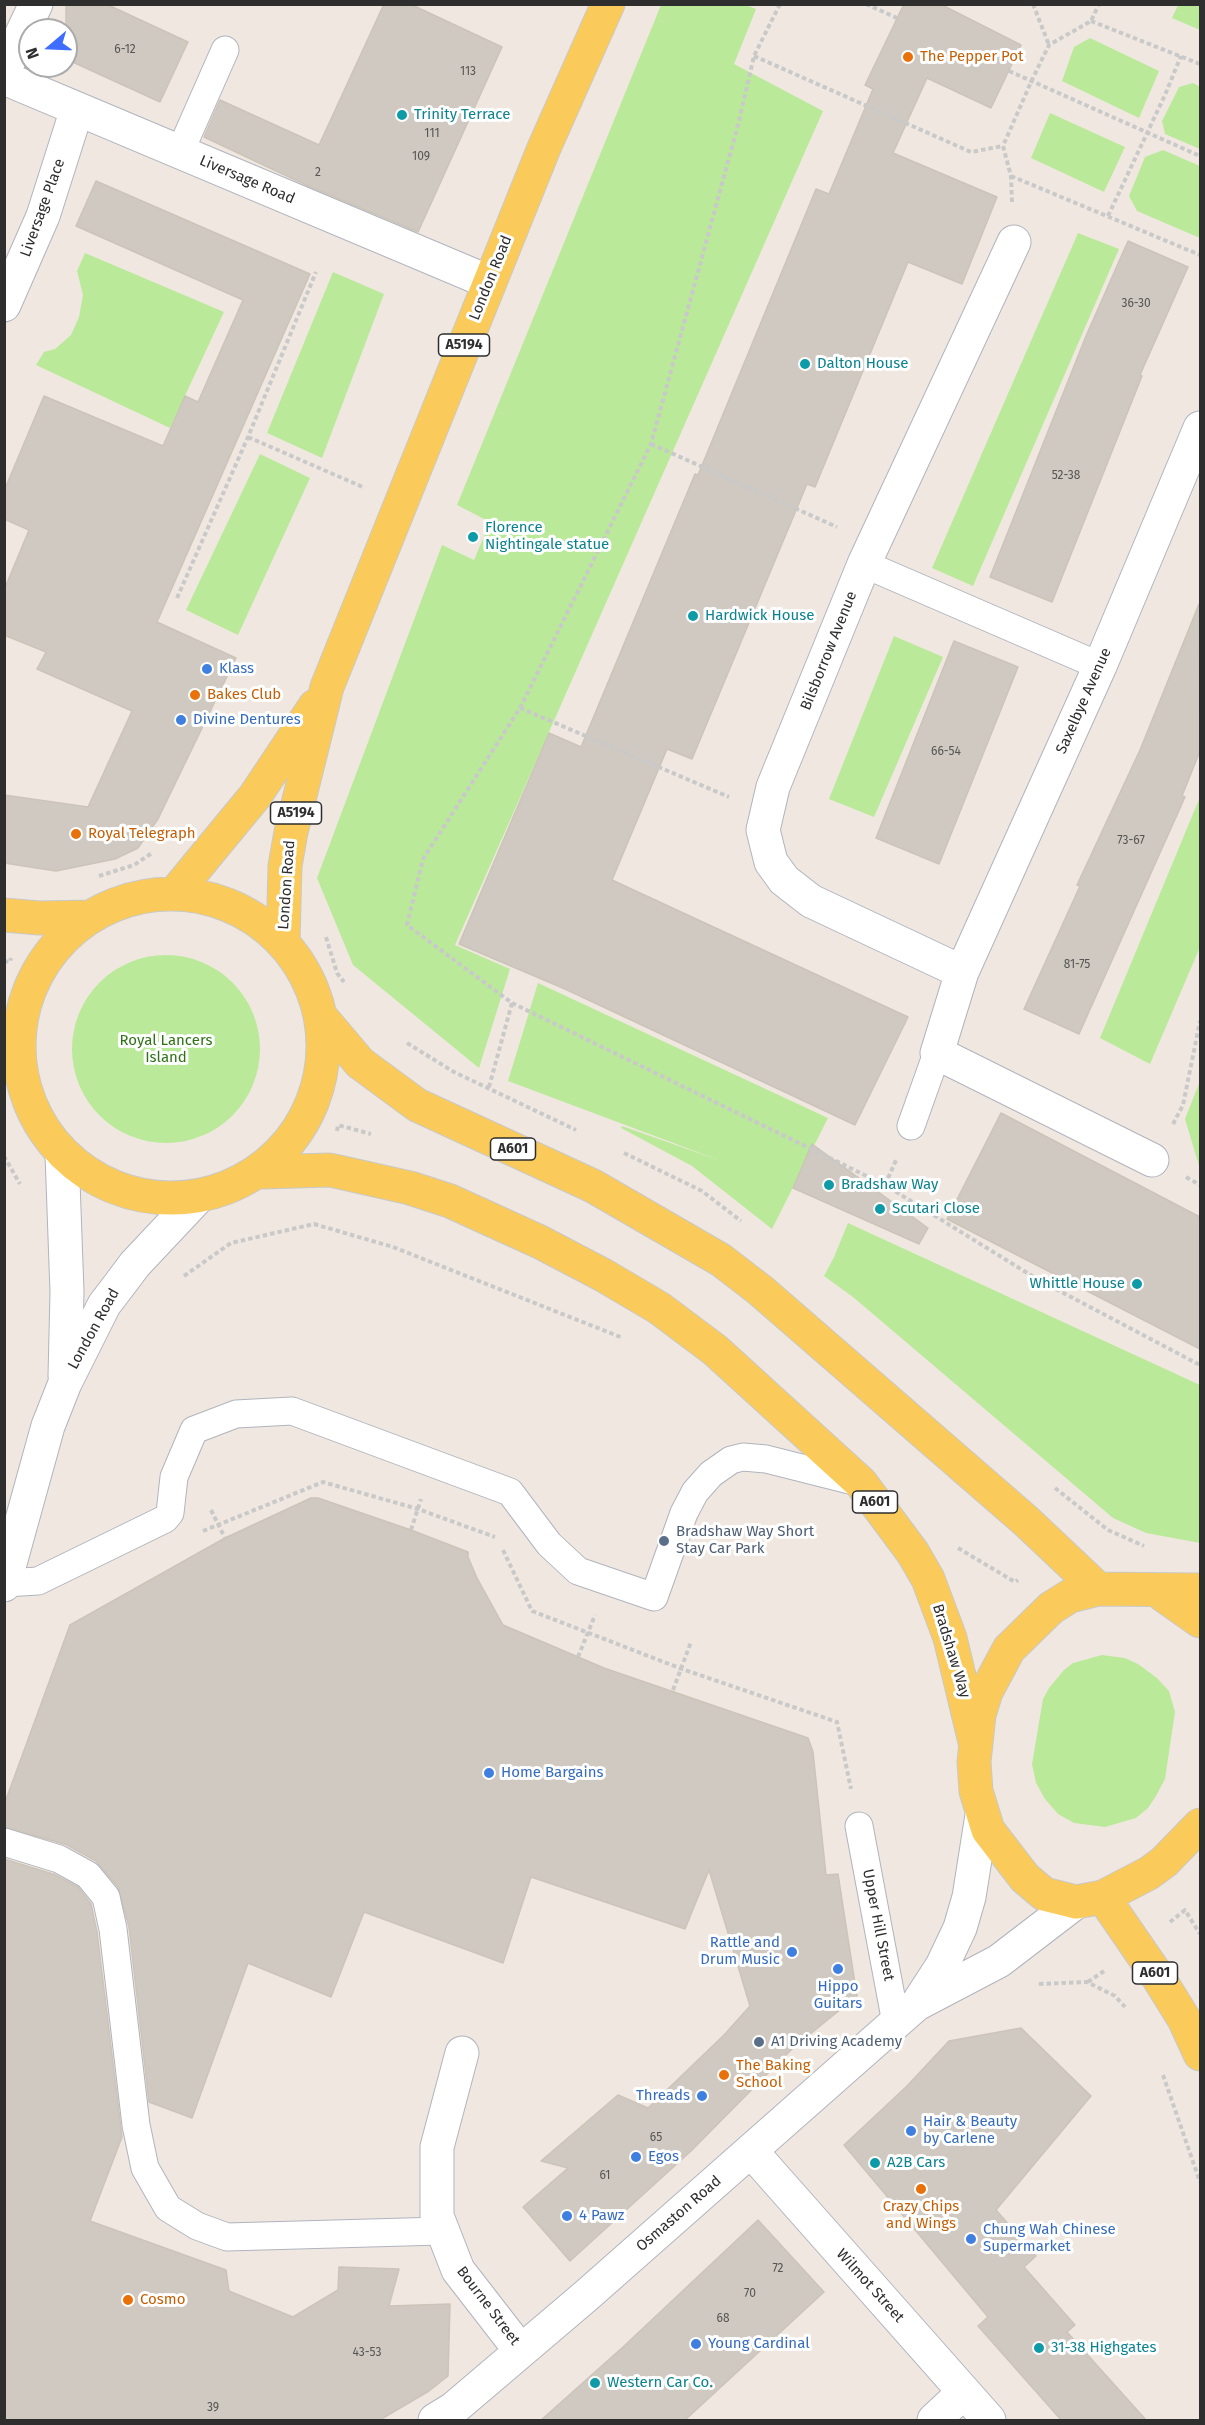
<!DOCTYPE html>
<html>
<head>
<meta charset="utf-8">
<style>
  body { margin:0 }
  #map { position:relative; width:1205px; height:2425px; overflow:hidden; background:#f0e8e0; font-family:"Fira Sans",sans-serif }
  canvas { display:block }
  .frame { position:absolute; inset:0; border:6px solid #2e2e2e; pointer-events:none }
  .north { position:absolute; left:18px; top:18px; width:60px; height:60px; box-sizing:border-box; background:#fff; border:2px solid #ababab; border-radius:50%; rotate:251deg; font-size:16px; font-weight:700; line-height:24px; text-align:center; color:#2e2e2e }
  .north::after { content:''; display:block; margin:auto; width:21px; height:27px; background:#3e6dff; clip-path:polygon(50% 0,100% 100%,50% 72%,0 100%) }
</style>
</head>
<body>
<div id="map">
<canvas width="1205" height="2425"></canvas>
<div class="frame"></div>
<div class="north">N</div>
</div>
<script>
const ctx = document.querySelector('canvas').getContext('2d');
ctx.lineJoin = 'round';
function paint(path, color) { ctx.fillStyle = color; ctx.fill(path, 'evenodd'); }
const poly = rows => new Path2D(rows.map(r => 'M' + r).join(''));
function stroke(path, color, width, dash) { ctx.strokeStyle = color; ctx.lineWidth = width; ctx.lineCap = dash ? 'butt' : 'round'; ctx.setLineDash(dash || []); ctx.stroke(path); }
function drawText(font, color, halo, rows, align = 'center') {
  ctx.font = font + ' "Fira Sans",sans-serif'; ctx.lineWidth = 6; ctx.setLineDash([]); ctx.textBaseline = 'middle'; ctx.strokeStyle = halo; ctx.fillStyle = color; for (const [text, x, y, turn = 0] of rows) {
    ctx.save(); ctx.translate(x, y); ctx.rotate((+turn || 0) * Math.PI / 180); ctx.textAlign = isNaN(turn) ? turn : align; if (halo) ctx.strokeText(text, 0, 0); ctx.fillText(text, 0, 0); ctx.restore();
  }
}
paint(poly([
  [746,5,756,9,734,64,823,111,455,945,510,969,479,1068,353,965,317,878,442,545,474,560,490,522,457,505,661,5],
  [1178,5,1200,5,1200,30,1172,18],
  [1090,38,1159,71,1139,118,1062,81,1074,47],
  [1193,83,1200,87,1200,149,1165,134,1162,121,1179,87],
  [1050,113,1125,147,1104,192,1031,158],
  [1163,150,1200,166,1200,238,1137,211,1129,196,1145,157],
  [1078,233,1119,249,973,586,932,568],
  [85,253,224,312,170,428,36,365,44,352,55,349,71,335,79,317,83,295,77,271],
  [333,272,384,294,322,458,267,433],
  [260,454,310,478,238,635,186,610],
  [894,636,943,657,874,817,829,799],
  [1200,797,1200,947,1150,1064,1100,1038],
  '72 1049a94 94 0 1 1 188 0a94 94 0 1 1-188 0Z',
  [538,983,828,1118,772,1229,692,1166,621,1128,622,1126,724,1162,508,1081],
  [1200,1081,1200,1169,1185,1119],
  [848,1223,1200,1385,1200,1543,1146,1533,1113,1518,853,1297,824,1276,834,1257],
  [1102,1655,1125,1658,1138,1664,1157,1678,1169,1691,1175,1712,1165,1779,1156,1796,1148,1808,1136,1818,1105,1827,1074,1823,1058,1814,1045,1799,1036,1783,1032,1764,1043,1699,1049,1688,1064,1670,1073,1663]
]), '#bae99a');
const building = poly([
  [66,4,106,4,188,42,160,102,66,59,66,4],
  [384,4,410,4,502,47,418,232,308,186,204,137,220,100,319,145,384,4],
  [904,4,940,4,1021,45,991,108,927,78,893,153,997,197,962,284,908,262,815,487,807,484,692,759,667,749,612,880,908,1017,855,1125,565,989,459,944,549,733,581,747,695,474,698,475,816,189,829,194,873,89,865,85,904,4],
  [96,181,310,274,157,622,236,658,158,819,138,848,115,859,56,871,4,863,4,795,88,807,132,711,37,669,46,652,4,635,4,590,29,530,4,519,4,491,44,396,163,446,185,396,198,402,243,300,76,226,96,181],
  [1128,241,1188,267,1140,375,1142,376,1052,602,990,577,1086,336,1128,241],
  [1199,604,1200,751,1182,796,1185,797,1079,1034,1024,1009,1080,886,1077,885,1140,750,1199,604],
  [954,641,1018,667,939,864,876,838,954,641],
  [1001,1113,1200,1217,1200,1349,947,1219,1001,1113],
  [812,1144,928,1228,919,1244,793,1188,812,1144],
  [311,1498,318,1498,411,1530,468,1552,468,1557,477,1578,503,1625,604,1668,808,1738,813,1752,826,1875,838,1874,857,1996,793,2048,691,2151,570,2261,523,2207,568,2168,541,2161,618,2095,648,2108,724,2035,750,2006,709,1870,685,1929,531,1877,503,1963,364,1912,331,1997,248,1963,192,2118,149,2102,129,1927,118,1887,96,1861,67,1845,4,1827,4,1805,70,1625,225,1538,311,1498],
  [4,1859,53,1874,78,1887,91,1904,97,1932,122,2137,90,2221,226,2270,229,2291,293,2317,338,2290,339,2267,399,2269,389,2306,450,2304,448,2376,429,2391,378,2421,4,2421,4,1859],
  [1021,2028,1091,2096,996,2210,1036,2256,1024,2267,1075,2325,1067,2332,1147,2421,1062,2421,978,2326,988,2317,844,2145,907,2086,949,2041,1021,2028],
  [758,2220,824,2292,684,2421,540,2421,623,2347,758,2220]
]);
paint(building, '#cfc9c1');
stroke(building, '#ccc4b9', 1.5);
const service = poly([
  [180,152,225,50],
  [864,564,1100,666],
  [911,1126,937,1053],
  [5,1583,38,1581,165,1519,170,1513,174,1477,194,1430,236,1414,292,1411,510,1492,549,1544,578,1571,654,1597,684,1513,695,1492,711,1474,731,1460,743,1457,766,1459,861,1483],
  [859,1826,896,2023],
  [4,1842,59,1859,88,1875,106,1897,113,1929,136,2125,145,2168,168,2208,197,2226,227,2237,441,2231]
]);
const minor = poly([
  [4,71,36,4],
  [4,78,489,282],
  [4,305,43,216,77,109],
  [962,972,811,901,784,880,771,862,763,830,773,787,864,564,1014,242],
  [1152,1160,937,1053,962,972,1100,666,1200,428],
  [462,2053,437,2147,437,2216,458,2270,520,2350],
  [751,2151,989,2420],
  [934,2420,964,2392]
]);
const tertiary = poly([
  [62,1154,67,1292,65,1376],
  [4,1585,48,1426,65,1383,104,1305,120,1284,135,1264,199,1196],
  [919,2003,999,1961,1076,1902],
  [435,2420,453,2409,587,2295,918,2003,942,1966,960,1928,969,1897,982,1815]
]);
const primary = poly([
  [175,893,255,796,315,706],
  '19 1046a152 152 0 1 1 304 0a152 152 0 1 1-304 0Z',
  [4,915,39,918,90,917],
  [283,942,285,866,291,832,327,687,544,148,608,4],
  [321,1017,360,1063,417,1105,593,1186,721,1260,760,1290,1026,1521,1098,1589],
  [263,1172,330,1170,410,1188,450,1201,540,1242,603,1275,659,1308,715,1350,861,1483,913,1553,928,1579,950,1638,975,1742],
  [1156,1590,1200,1621],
  [1200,1590,1098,1589,1070,1596,1051,1608,1009,1649,986,1692,979,1715,974,1762,976,1791,988,1830,1025,1878,1044,1894,1076,1902,1103,1897,1149,1873,1164,1862,1200,1825],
  [1103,1897,1158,1977,1184,2019,1200,2054]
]);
stroke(service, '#b0b4be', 29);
stroke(minor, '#b0b4be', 35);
stroke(tertiary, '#b0b4be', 35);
stroke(primary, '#c9c9c9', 35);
stroke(poly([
  [866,4,897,18],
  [1033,4,1049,45],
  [1091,21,1200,64],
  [754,56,971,152,1003,146],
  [1009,71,1200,156],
  [1011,176,1200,255],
  [1012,202,1011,176,1003,146,1031,82,1049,45,1091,21,1099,4],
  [1108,216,1165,95,1181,56],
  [248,437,365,488],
  [651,444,837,527],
  [177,598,248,437,316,272],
  [520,708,729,797],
  [99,876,134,865,152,853],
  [326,937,337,973,344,982],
  [4,961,10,962,11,958],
  [512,1003,885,1185,1037,1279,1200,1365],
  [407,1043,454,1072,576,1130],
  [489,1087,512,1003,407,925,423,859,520,708,651,444,738,125,754,56,780,4],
  [1173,1124,1183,1105,1200,1021],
  [337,1131,338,1125,371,1134],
  [624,1153,702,1191,741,1221],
  [4,1156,20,1184],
  [1186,1177,1200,1185],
  [885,1185,897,1158],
  [184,1276,231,1243,314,1224,393,1247,623,1338],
  [1055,1488,1108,1530,1144,1546],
  [211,1510,225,1538],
  [411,1530,421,1499],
  [203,1531,323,1482,418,1509,495,1537],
  [958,1548,1015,1582,1018,1580],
  [503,1550,532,1611,682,1669,837,1722,851,1789],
  [578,1657,595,1615],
  [673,1690,691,1642],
  [1170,1922,1185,1910,1200,1934],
  [1088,1982,1104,1971],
  [1039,1984,1087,1982,1115,1996,1125,2007],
  [1163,2075,1200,2182]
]), '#c9c9c9', 4, [4.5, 3]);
stroke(service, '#fff', 27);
stroke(minor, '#fff', 33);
stroke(tertiary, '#fff', 33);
stroke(primary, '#facb5b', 33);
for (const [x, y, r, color] of [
  [908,57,6,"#e8710a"],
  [402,115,6,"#0f9aa8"],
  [805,364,6,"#0f9aa8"],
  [473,537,6,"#0f9aa8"],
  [693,616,6,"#0f9aa8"],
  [207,669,6,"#3f7fe0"],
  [195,695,6,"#e8710a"],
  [181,720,6,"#3f7fe0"],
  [76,834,6,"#e8710a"],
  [829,1185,6,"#0f9aa8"],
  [880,1209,6,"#0f9aa8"],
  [1137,1284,6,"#0f9aa8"],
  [664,1541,6,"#5c6f8a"],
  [489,1773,6,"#3f7fe0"],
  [792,1952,6,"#3f7fe0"],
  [838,1969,6,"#3f7fe0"],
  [759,2042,6,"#5c6f8a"],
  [724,2075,6,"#e8710a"],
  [702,2096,6,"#3f7fe0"],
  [911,2131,6,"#3f7fe0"],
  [636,2157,6,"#3f7fe0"],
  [875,2163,6,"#0f9aa8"],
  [921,2189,6,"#e8710a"],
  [567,2216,6,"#3f7fe0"],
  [971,2239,6,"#3f7fe0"],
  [128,2300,6,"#e8710a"],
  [696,2344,6,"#3f7fe0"],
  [1039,2348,6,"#0f9aa8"],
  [595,2383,6,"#0f9aa8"]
]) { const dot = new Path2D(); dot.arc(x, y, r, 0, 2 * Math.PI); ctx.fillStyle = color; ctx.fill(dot); stroke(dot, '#fff', 2); }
drawText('12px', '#565553', null, [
  ["6-12",125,50],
  ["113",468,72],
  ["111",432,134],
  ["109",421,157],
  ["2",318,173],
  ["36-30",1136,304],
  ["52-38",1066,476],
  ["66-54",946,752],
  ["73-67",1131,841],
  ["81-75",1077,965],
  ["65",656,2138],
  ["61",605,2176],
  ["72",778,2269],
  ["70",750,2294],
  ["68",723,2319],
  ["43-53",367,2353],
  ["39",213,2408]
]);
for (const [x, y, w] of [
  [464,345,51],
  [296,813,51],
  [513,1149,45],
  [875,1502,45],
  [1155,1973,45]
]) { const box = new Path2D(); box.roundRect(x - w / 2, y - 11, w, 22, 4.5); ctx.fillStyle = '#fff'; ctx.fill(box); stroke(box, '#2e2e2e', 1.5); }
drawText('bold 14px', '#2e2e2e', null, [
  ["A5194",464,345],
  ["A5194",296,813],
  ["A601",513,1149],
  ["A601",875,1502],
  ["A601",1155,1973]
]);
drawText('15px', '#c56008', '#fff', [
  ["The Pepper Pot",920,57],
  ["Bakes Club",207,695],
  ["Royal Telegraph",88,834],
  ["The Baking",736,2066],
  ["School",736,2083],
  ["Crazy Chips",921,2207,"center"],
  ["and Wings",921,2224,"center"],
  ["Cosmo",140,2300]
], 'left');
drawText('15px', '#0d838f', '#fff', [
  ["Trinity Terrace",414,115],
  ["Dalton House",817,364],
  ["Florence",485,528],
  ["Nightingale statue",485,545],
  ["Hardwick House",705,616],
  ["Bradshaw Way",841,1185],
  ["Scutari Close",892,1209],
  ["Whittle House",1125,1284,"right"],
  ["A2B Cars",887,2163],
  ["31-38 Highgates",1051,2348],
  ["Western Car Co.",607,2383]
], 'left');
drawText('15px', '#2e2e2e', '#fff', [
  ["Liversage Road",247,180,23],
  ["Liversage Place",43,208,-70],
  ["London Road",491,278,-68],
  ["Bilsborrow Avenue",829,651,-68],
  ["Saxelbye Avenue",1084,701,-66],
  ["London Road",287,885,-86],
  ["London Road",94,1329,-61],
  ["Bradshaw Way",951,1651,73],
  ["Upper Hill Street",878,1925,79],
  ["Osmaston Road",679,2214,-41],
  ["Wilmot Street",870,2286,48],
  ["Bourne Street",488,2306,53]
]);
drawText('15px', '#366cbe', '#fff', [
  ["Klass",219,669],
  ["Divine Dentures",193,720],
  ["Home Bargains",501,1773],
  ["Rattle and",780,1943,"right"],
  ["Drum Music",780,1960,"right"],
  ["Hippo",838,1987,"center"],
  ["Guitars",838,2004,"center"],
  ["Threads",690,2096,"right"],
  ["Hair & Beauty",923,2122],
  ["by Carlene",923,2139],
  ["Egos",648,2157],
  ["4 Pawz",579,2216],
  ["Chung Wah Chinese",983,2230],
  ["Supermarket",983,2247],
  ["Young Cardinal",708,2344]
], 'left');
drawText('15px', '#2f7316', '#fff', [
  ["Royal Lancers",166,1041],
  ["Island",166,1058]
]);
drawText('15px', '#4e5e75', '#fff', [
  ["Bradshaw Way Short",676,1532],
  ["Stay Car Park",676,1549],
  ["A1 Driving Academy",771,2042]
], 'left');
</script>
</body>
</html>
